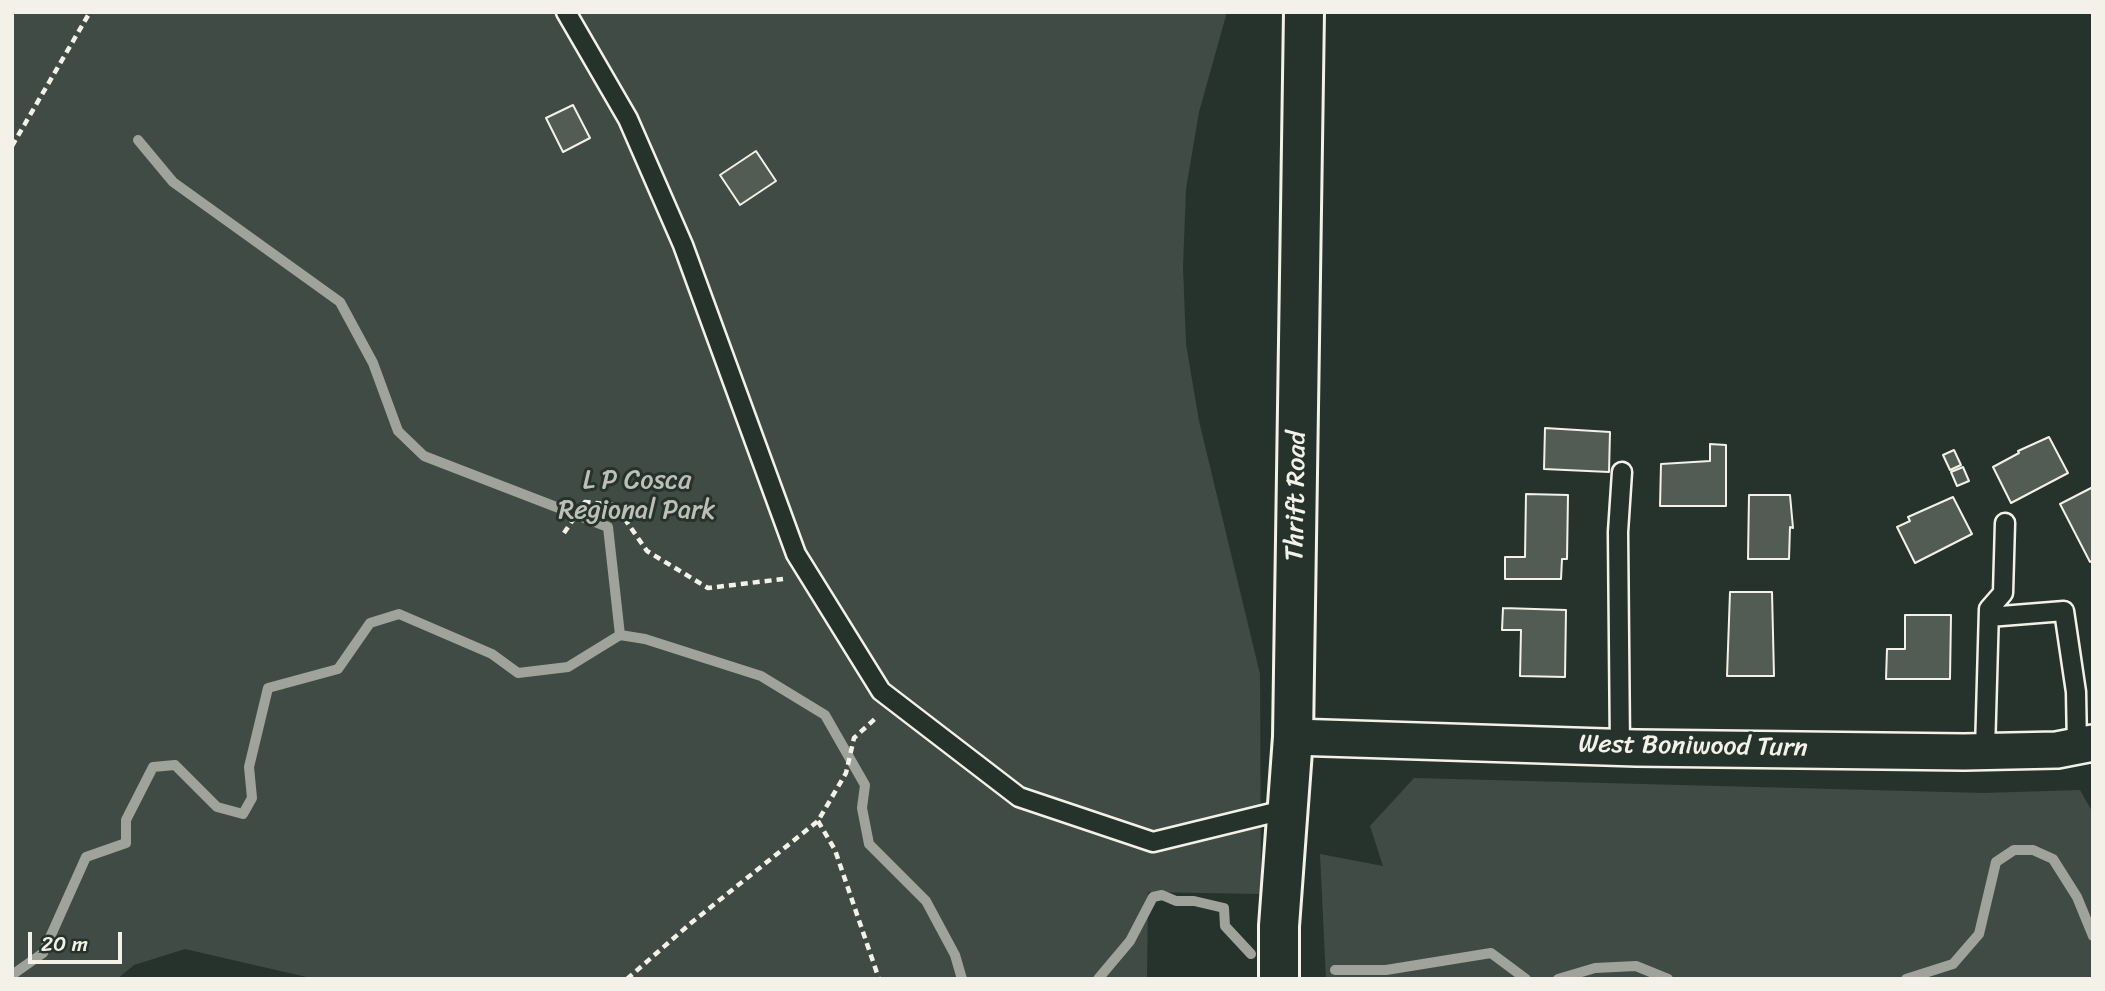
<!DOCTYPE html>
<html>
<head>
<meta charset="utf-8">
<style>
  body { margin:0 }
  #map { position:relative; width:2105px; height:991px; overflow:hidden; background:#26332d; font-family:Sriracha,sans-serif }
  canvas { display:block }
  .frame { position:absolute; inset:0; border:14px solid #f4f1e8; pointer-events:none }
  .scale { position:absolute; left:28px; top:932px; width:94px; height:32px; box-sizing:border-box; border:4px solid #f4f1e8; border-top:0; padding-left:9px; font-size:21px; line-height:24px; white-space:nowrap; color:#f4f1e8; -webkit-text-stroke:5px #26332d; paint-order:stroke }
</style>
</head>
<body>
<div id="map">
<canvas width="2105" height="991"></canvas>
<div class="frame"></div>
<div class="scale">20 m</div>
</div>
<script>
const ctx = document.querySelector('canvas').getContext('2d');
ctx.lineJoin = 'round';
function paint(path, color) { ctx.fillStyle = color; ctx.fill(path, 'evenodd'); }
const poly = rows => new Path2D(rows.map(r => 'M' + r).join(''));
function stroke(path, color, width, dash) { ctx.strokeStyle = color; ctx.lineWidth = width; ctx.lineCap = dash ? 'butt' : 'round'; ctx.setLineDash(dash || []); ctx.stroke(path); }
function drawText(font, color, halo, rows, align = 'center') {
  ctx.font = font + ' Sriracha,sans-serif'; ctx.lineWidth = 6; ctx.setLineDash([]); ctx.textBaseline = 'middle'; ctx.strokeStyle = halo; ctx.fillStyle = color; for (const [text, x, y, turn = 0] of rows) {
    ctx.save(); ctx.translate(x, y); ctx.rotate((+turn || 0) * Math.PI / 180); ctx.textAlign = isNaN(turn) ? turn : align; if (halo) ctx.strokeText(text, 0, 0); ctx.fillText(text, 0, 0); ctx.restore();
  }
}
paint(poly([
  [12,12,1227,12,1199,112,1186,189,1183,267,1186,344,1199,421,1260,674,1261,894,1148,892,1147,979,315,979,185,949,134,965,117,979,12,979],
  [1414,778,1984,793,2080,790,2093,813,2093,979,1326,979,1320,854,1383,866,1370,826]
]), '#414b45');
stroke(poly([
  [138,140,173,182,340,302,373,363,398,431,424,456,608,527,620,635,645,639,761,676,825,715,865,785,862,808,869,844,926,901,955,955,962,979],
  [1335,970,1386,970,1491,953,1526,979],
  [12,975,43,953,86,857,126,843,126,820,153,767,175,765,217,807,243,814,252,798,249,767,268,688,338,669,370,623,399,614,492,654,518,673,568,667,620,635],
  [1098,979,1130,941,1153,897,1162,895,1176,901,1194,901,1224,908,1225,926,1251,954],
  [1558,979,1595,968,1636,966,1668,979],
  [1906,979,1953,964,1979,934,1996,862,2014,850,2033,850,2053,859,2077,897,2093,936]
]), '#9fa39b', 10);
const building = poly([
  [573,105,590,138,563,152,546,118,573,105],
  [756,151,776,181,740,205,720,175,756,151],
  [1545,428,1610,432,1609,472,1544,469,1545,428],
  [2049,437,2068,473,2011,503,1993,467,2019,453,2018,451,2049,437],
  [1710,444,1726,445,1726,506,1660,506,1661,464,1710,461,1710,444],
  [1954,450,1961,465,1950,470,1943,455,1954,450],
  [1963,467,1969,481,1957,486,1951,472,1963,467],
  [2093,487,2093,560,2090,562,2060,504,2093,487],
  [1526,494,1568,495,1567,559,1562,559,1561,579,1505,579,1505,557,1525,557,1526,494],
  [1749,495,1790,495,1793,528,1790,527,1789,559,1748,559,1749,495],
  [1953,497,1972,534,1915,563,1897,527,1910,521,1908,517,1953,497],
  [1730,592,1772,592,1774,676,1727,676,1730,592],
  [1503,608,1566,610,1565,677,1520,676,1521,630,1502,630,1503,608],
  [1905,615,1951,615,1950,679,1886,679,1887,649,1905,649,1905,615]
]);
paint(building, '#525c55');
stroke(building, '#f4f1e8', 2);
const lane = poly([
  [566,12,628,119,683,245,796,554,881,691,1019,797,1153,842,1288,809],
  [1989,617,2064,611,2076,692,2077,746],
  [1620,747,1618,532,1622,472],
  [1985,751,1989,609,2003,593,2005,523]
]);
const street = poly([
  [1293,737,1636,748,1964,752,2057,750,2093,743]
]);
const secondary = poly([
  [1279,979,1279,926,1293,737,1304,12]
]);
stroke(lane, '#f4f1e8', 23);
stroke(street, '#f4f1e8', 40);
stroke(secondary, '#f4f1e8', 44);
stroke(poly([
  [12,146,90,12],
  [564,533,585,502,615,505,647,551,708,588,783,579],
  [818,821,835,850,879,979],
  [627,979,691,923,818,821,846,773,854,738,877,717]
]), '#f4f1e8', 4.5, [7, 5]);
stroke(lane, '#26332d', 18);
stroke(street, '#26332d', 35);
stroke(secondary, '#26332d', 38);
drawText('26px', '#bebfb7', '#26332d', [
  ["L P Cosca",637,481],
  ["Regional Park",637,511]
]);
drawText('26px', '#f4f1e8', '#26332d', [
  ["Thrift Road",1297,496,-89],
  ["West Boniwood Turn",1693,747,1]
]);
</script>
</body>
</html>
